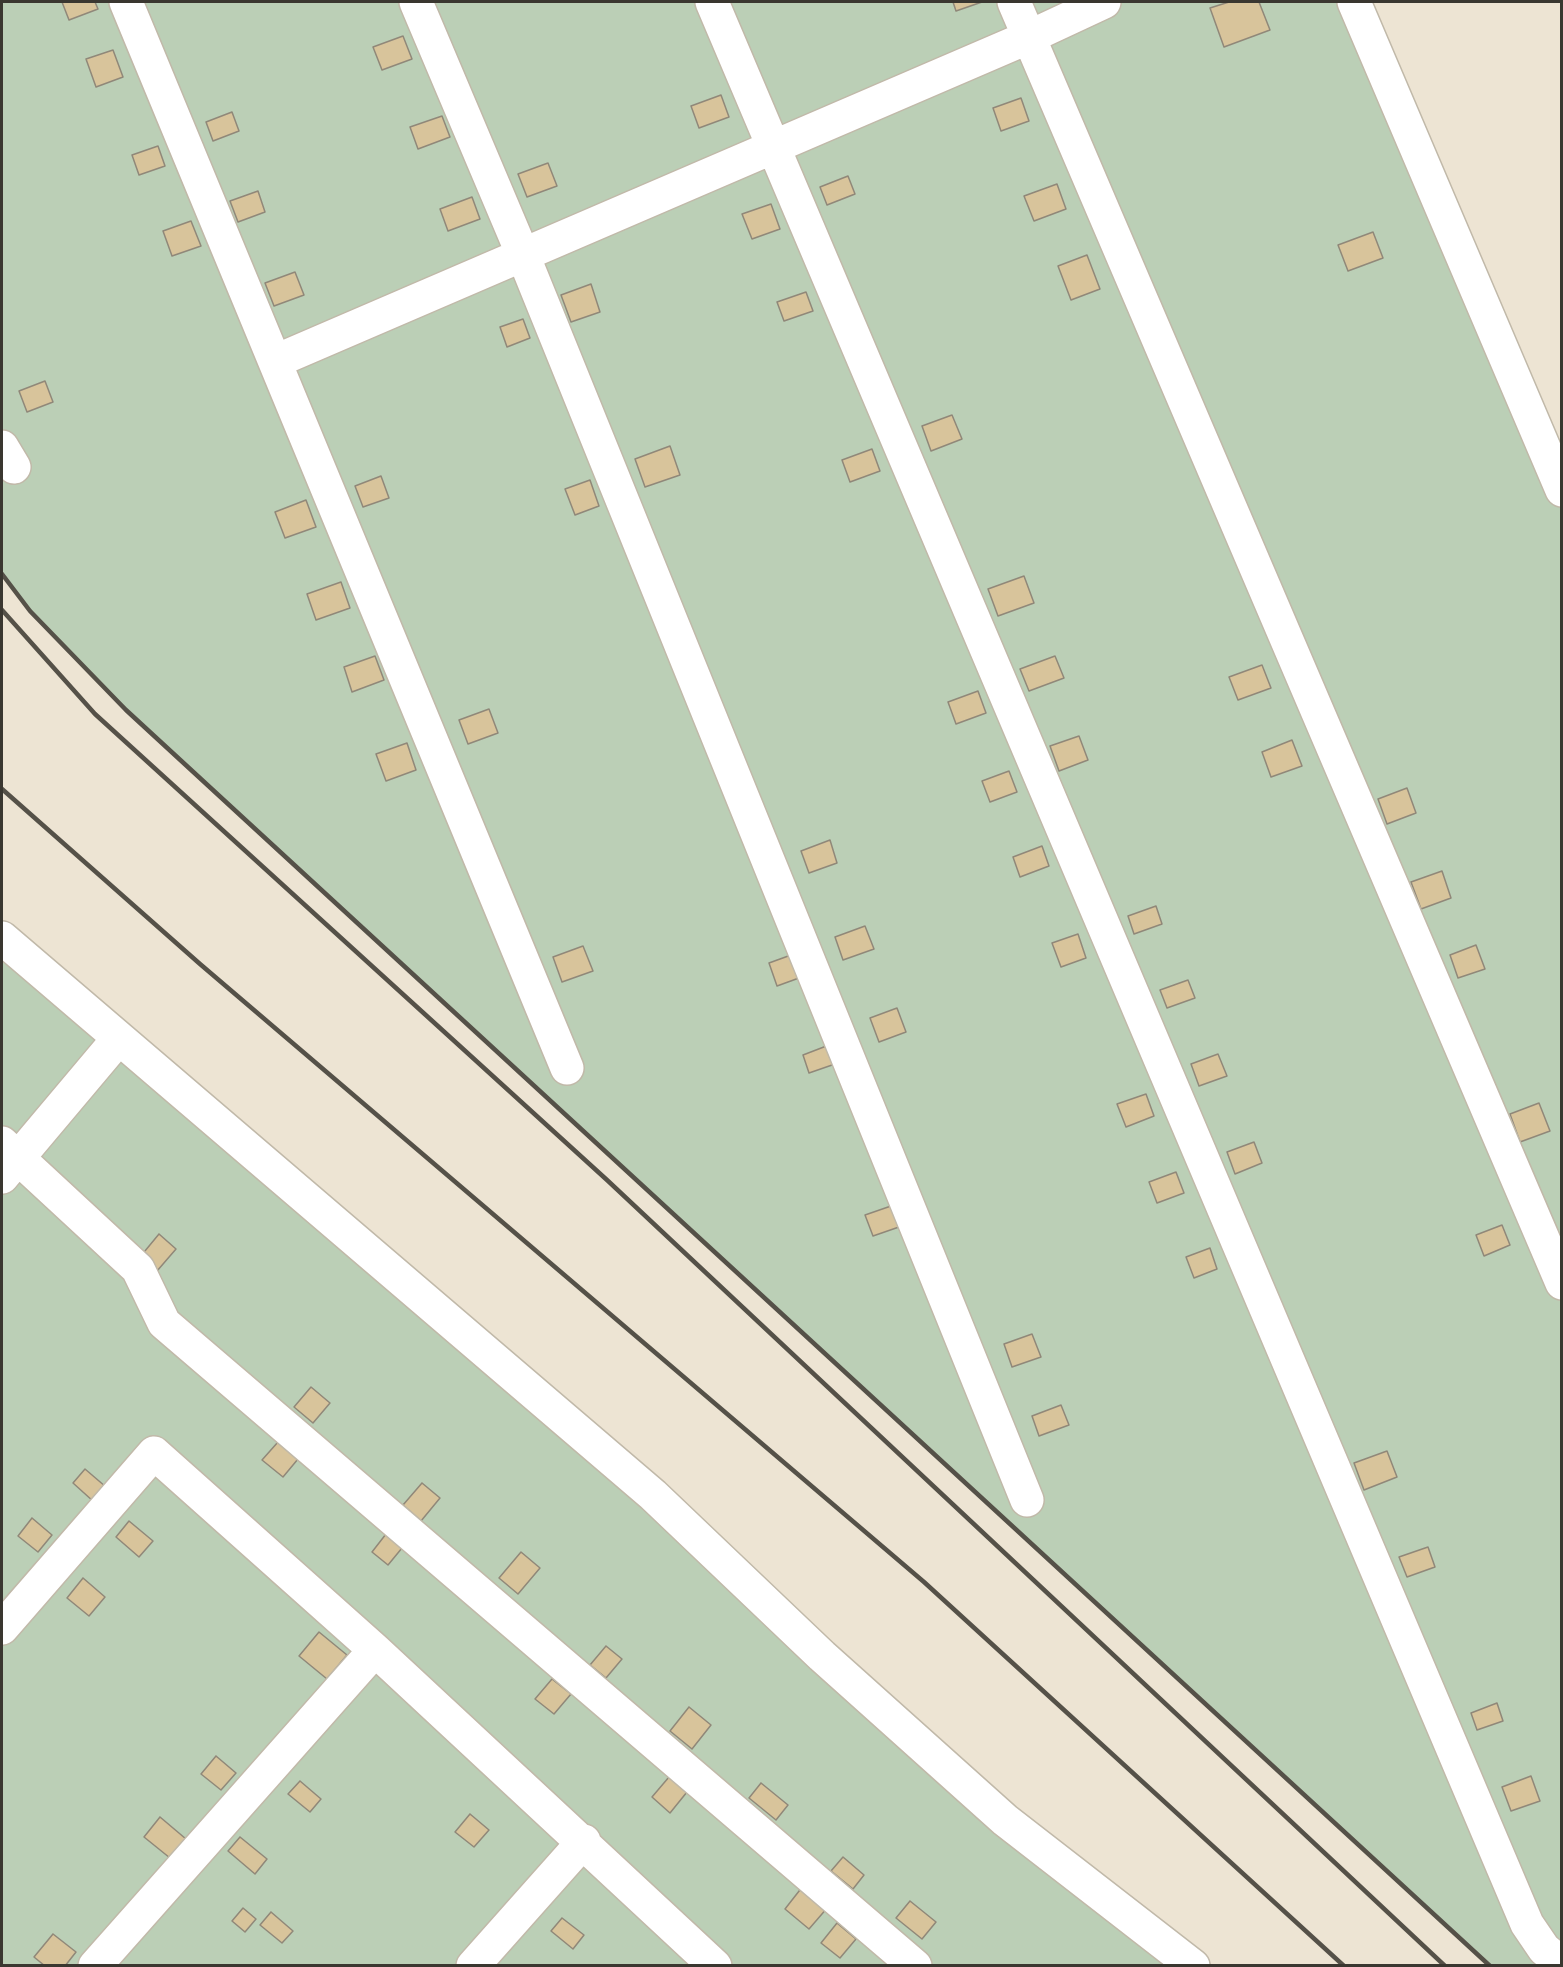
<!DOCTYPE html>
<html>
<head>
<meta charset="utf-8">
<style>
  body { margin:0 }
  #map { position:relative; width:1563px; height:1967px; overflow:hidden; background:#ede4d3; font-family:Arial,sans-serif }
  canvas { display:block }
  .frame { position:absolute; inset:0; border:3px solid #3a3730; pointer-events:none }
</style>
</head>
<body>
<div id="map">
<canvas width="1563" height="1967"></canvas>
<div class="frame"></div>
</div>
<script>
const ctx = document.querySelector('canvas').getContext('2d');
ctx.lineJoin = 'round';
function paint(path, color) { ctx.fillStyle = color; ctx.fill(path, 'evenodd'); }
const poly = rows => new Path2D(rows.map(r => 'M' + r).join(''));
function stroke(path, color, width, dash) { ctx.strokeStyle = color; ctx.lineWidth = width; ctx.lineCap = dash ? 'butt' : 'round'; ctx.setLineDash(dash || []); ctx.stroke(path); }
paint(poly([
  [2,2,1356,2,1561,473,1561,1965,1490,1965,126,710,30,611,2,574],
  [2,958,1181,1965,2,1965]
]), '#bbcfb6');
const building = poly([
  [62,2,95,2,98,9,69,20,62,2],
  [953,2,982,2,956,11,953,2],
  [1229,2,1259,2,1270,30,1224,47,1210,8,1229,2],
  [403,36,412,59,382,70,373,47,403,36],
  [113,50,123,77,96,87,86,59,113,50],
  [721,95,729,117,699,128,691,106,721,95],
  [1021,98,1029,121,1001,131,993,108,1021,98],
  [232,112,239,131,213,141,206,122,232,112],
  [442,116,450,137,418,149,410,127,442,116],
  [158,146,165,166,139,175,132,155,158,146],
  [548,163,557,186,527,197,518,174,548,163],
  [848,176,855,194,827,205,820,187,848,176],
  [1057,184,1066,209,1034,221,1024,196,1057,184],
  [258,191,265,212,238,222,230,201,258,191],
  [472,197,480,219,448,231,440,209,472,197],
  [771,204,780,229,752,239,742,214,771,204],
  [191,221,201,246,172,256,163,231,191,221],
  [1373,232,1383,258,1348,271,1338,245,1373,232],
  [1087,255,1100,289,1071,300,1058,266,1087,255],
  [295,272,304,295,274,306,265,283,295,272],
  [591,284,600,312,571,322,561,295,591,284],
  [806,292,813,311,784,321,777,302,806,292],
  [523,319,530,338,507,347,500,327,523,319],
  [45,381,53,402,27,412,19,391,45,381],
  [952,415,962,439,931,451,922,426,952,415],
  [670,446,680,475,645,487,635,459,670,446],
  [872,449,880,471,850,482,842,460,872,449],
  [381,476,389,498,363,507,355,486,381,476],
  [590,480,599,506,575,515,565,489,590,480],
  [306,500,316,527,285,538,275,512,306,500],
  [1024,576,1034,603,998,616,988,589,1024,576],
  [341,582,350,608,316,620,307,594,341,582],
  [375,656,384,680,352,692,344,667,375,656],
  [1055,656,1064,678,1029,691,1020,669,1055,656],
  [1262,665,1271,688,1238,700,1229,677,1262,665],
  [978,691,986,713,956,724,948,702,978,691],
  [489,709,498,733,468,744,459,720,489,709],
  [1079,736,1088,760,1059,771,1050,746,1079,736],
  [1292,740,1302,766,1271,777,1262,752,1292,740],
  [407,743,416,770,386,781,376,754,407,743],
  [1009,771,1017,792,990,802,982,781,1009,771],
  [1407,788,1416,813,1387,824,1378,799,1407,788],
  [830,840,837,863,809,873,801,851,830,840],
  [1042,846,1049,866,1020,877,1013,857,1042,846],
  [1442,871,1451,898,1421,909,1411,882,1442,871],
  [1156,906,1162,924,1134,934,1128,916,1156,906],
  [865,926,874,949,843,960,835,937,865,926],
  [1078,934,1086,958,1061,967,1052,943,1078,934],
  [1476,945,1485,969,1458,978,1450,955,1476,945],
  [583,946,593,971,562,982,553,957,583,946],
  [791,955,799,978,777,986,769,963,791,955],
  [1188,980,1195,998,1167,1008,1160,990,1188,980],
  [897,1008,906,1032,879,1042,870,1018,897,1008],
  [829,1045,835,1064,809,1073,803,1055,829,1045],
  [1218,1054,1227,1076,1199,1086,1191,1064,1218,1054],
  [1146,1094,1154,1116,1126,1127,1117,1104,1146,1094],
  [1539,1103,1550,1131,1520,1142,1510,1114,1539,1103],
  [1254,1142,1262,1163,1235,1174,1227,1152,1254,1142],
  [1176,1172,1184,1193,1157,1203,1149,1182,1176,1172],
  [891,1206,899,1227,873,1236,865,1215,891,1206],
  [1502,1225,1510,1245,1484,1256,1476,1235,1502,1225],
  [159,1234,176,1249,157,1271,140,1257,159,1234],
  [1210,1248,1217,1269,1194,1278,1186,1257,1210,1248],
  [1032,1334,1041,1357,1012,1367,1004,1344,1032,1334],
  [311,1387,330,1403,313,1423,294,1407,311,1387],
  [1061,1405,1069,1425,1039,1436,1032,1416,1061,1405],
  [278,1442,298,1459,283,1477,262,1460,278,1442],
  [1387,1451,1397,1477,1364,1490,1354,1463,1387,1451],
  [85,1469,106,1487,94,1502,73,1483,85,1469],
  [422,1483,440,1498,421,1521,403,1505,422,1483],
  [32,1518,52,1535,38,1552,18,1536,32,1518],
  [129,1521,153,1541,139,1557,116,1537,129,1521],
  [386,1534,402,1548,388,1565,372,1552,386,1534],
  [1428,1547,1435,1567,1407,1577,1399,1557,1428,1547],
  [521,1552,540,1568,518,1594,499,1578,521,1552],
  [83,1578,105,1597,89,1616,67,1598,83,1578],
  [319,1632,347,1655,327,1679,299,1656,319,1632],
  [606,1646,622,1659,606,1678,590,1665,606,1646],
  [552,1679,571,1694,554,1714,535,1699,552,1679],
  [1497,1703,1503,1721,1477,1730,1471,1713,1497,1703],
  [689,1707,711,1725,692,1749,670,1731,689,1707],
  [216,1756,236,1773,221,1790,201,1774,216,1756],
  [1531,1776,1540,1801,1511,1811,1502,1787,1531,1776],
  [669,1777,687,1792,670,1813,652,1797,669,1777],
  [300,1781,321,1799,310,1812,288,1794,300,1781],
  [761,1783,788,1805,776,1820,749,1798,761,1783],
  [470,1814,489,1830,474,1847,455,1832,470,1814],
  [160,1817,186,1839,170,1858,144,1837,160,1817],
  [240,1837,267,1859,255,1874,228,1851,240,1837],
  [843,1857,864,1875,853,1889,831,1871,843,1857],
  [803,1886,828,1907,809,1929,785,1909,803,1886],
  [910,1901,936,1922,922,1939,896,1918,910,1901],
  [243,1908,256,1919,245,1932,232,1921,243,1908],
  [271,1912,293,1931,282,1943,260,1925,271,1912],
  [562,1918,584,1935,573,1949,551,1931,562,1918],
  [837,1923,856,1939,840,1958,821,1943,837,1923],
  [53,1934,76,1952,65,1966,45,1966,34,1957,53,1934]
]);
paint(building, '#d8c49b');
stroke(building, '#908879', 1.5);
const minor = poly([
  [126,2,567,1068],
  [416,2,523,255,1027,1500],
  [712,2,1527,1924,1544,1949,1562,1964],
  [1014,2,1562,1283],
  [1354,2,1562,490],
  [276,361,1029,37,1104,2],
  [2,447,14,467],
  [2,938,653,1495,822,1656,1005,1820,1193,1966],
  [2,1143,138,1269,164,1323,915,1966],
  [2,1177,119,1038],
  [2,1628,154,1453,375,1650,715,1966],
  [95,1966,375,1650],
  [473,1966,584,1841]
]);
stroke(minor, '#c1b9a9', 36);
stroke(minor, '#fff', 33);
stroke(poly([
  [2,574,30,611,126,710,1490,1966],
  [2,610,95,714,607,1180,1445,1966],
  [2,789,200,964,924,1582,1344,1966]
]), '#555148', 4.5);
</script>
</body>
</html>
